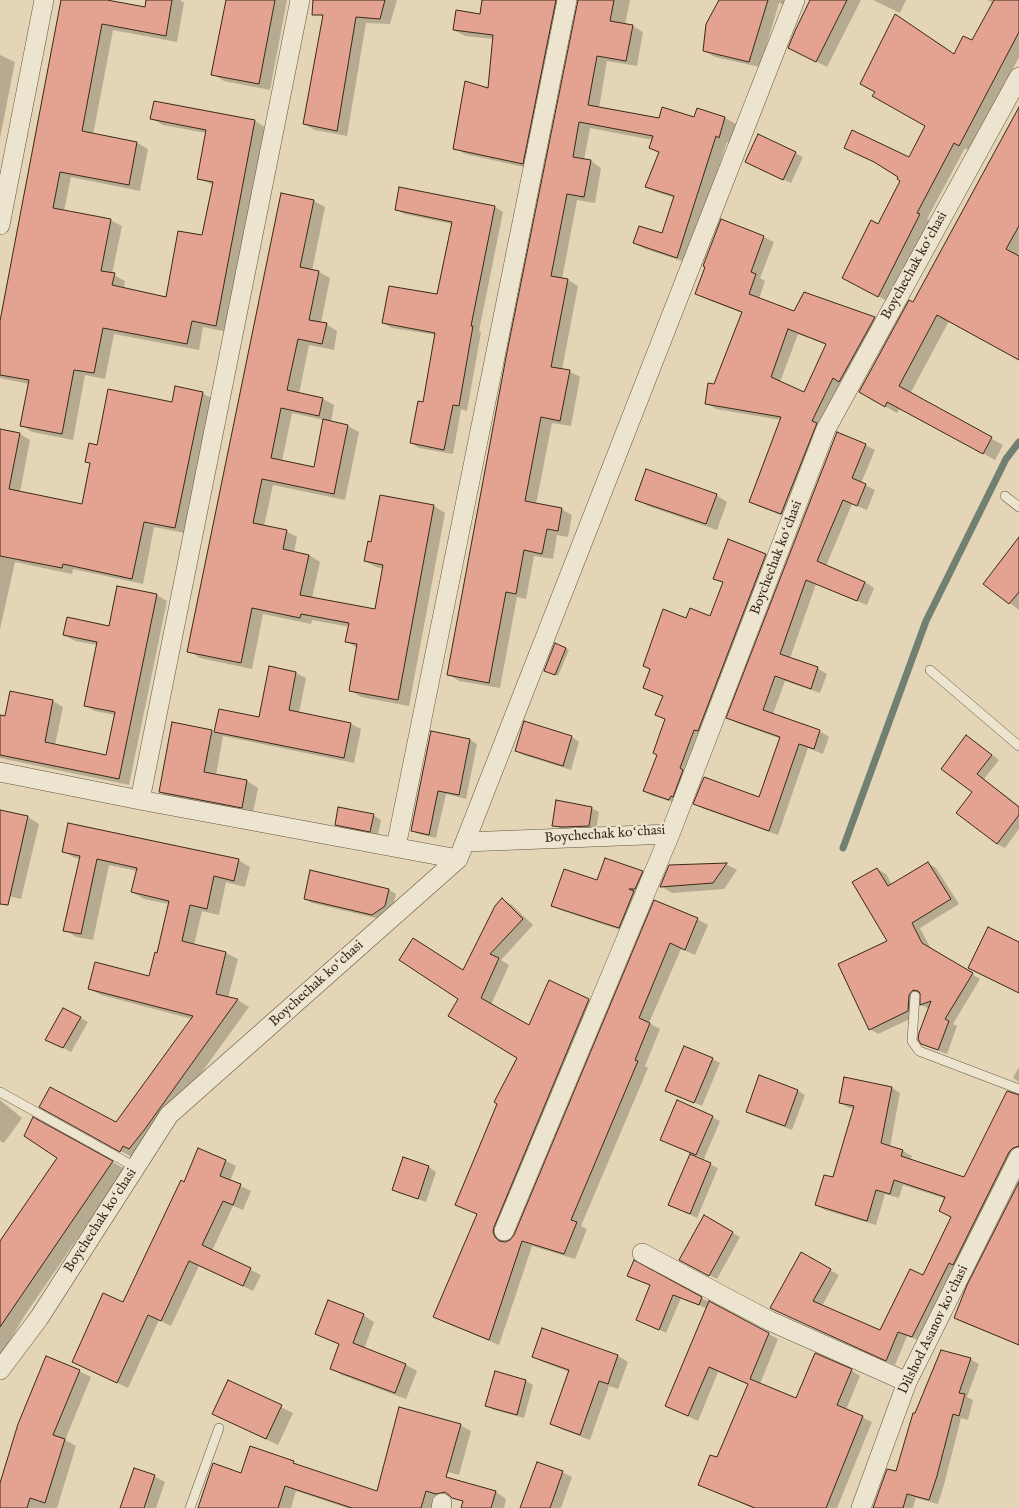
<!DOCTYPE html>
<html>
<head>
<meta charset="utf-8">
<style>
  body { margin:0 }
  canvas { display:block; background:#e3d5b5 }
</style>
</head>
<body>
<canvas width="1019" height="1508"></canvas>
<script>
const ctx = document.querySelector('canvas').getContext('2d');
ctx.lineJoin = 'round';
function paint(path, color) { ctx.fillStyle = color; ctx.fill(path, 'evenodd'); }
const poly = rows => new Path2D(rows.map(r => 'M' + r).join(''));
function stroke(path, color, width, dash) { ctx.strokeStyle = color; ctx.lineWidth = width; ctx.lineCap = dash ? 'butt' : 'round'; ctx.setLineDash(dash || []); ctx.stroke(path); }
function drawText(font, color, halo, rows, align = 'center') {
  ctx.font = font + ' "IM FELL English",serif'; ctx.lineWidth = 4; ctx.setLineDash([]); ctx.textBaseline = 'middle'; ctx.strokeStyle = halo; ctx.fillStyle = color; for (const [text, x, y, turn = 0] of rows) {
    ctx.save(); ctx.translate(x, y); ctx.rotate((+turn || 0) * Math.PI / 180); ctx.textAlign = isNaN(turn) ? turn : align; if (halo) ctx.strokeText(text, 0, 0); ctx.fillText(text, 0, 0); ctx.restore();
  }
}
paint(poly([
  [62,0,106,0,146,8,147,0,180,0,184,3,177,42,113,30,93,135,137,143,148,149,140,191,71,177,64,211,110,220,122,226,112,274,125,281,124,289,167,298,203,236,213,185,198,178,206,133,163,125,151,118,154,102,255,121,266,128,228,332,203,327,199,350,114,334,105,379,85,375,73,440,32,432,21,425,29,384,0,378,0,326],
  [227,0,287,0,270,90,224,81,213,74],
  [326,0,397,0,390,24,366,23,347,136,315,130,304,124],
  [483,0,569,0,533,169,465,154,455,148,489,89,494,39,465,36,454,30,481,15],
  [579,0,630,0,625,25,633,26,643,32,637,66,607,61,599,108,659,119,695,118,698,109,725,118,736,124,729,143,727,142,688,263,645,249,634,243,662,234,675,198,656,192,646,186,660,154,650,148,653,140,590,128,584,160,591,161,601,168,595,203,577,200,562,279,568,280,578,286,562,370,569,371,580,377,571,426,552,423,536,504,561,509,572,515,568,537,557,535,553,559,534,556,526,599,517,597,500,688,459,681,448,674],
  [720,0,786,0,784,5,779,3,760,67,715,57,704,51],
  [811,0,861,0,827,67,800,53],
  [873,0,906,0,900,13],
  [987,0,1019,0,1019,57,970,151,965,148,927,219,930,221,889,302,853,283,878,225,901,180,899,177,882,166,855,153,909,159,926,126,876,92,896,15,955,55,972,42,993,3],
  [0,55,15,62,0,138],
  [758,135,803,157,791,183,753,166],
  [1019,135,1019,254,1018,257,1019,257,1019,360,949,321,910,394,1003,445,995,460,900,408,897,413,860,392],
  [282,194,314,201,325,207,312,271,319,272,330,278,321,323,326,324,337,331,334,350,309,345,299,394,323,399,334,405,331,422,348,426,359,432,345,500,273,485,264,526,286,531,297,537,294,552,309,555,320,562,312,598,375,610,383,569,376,567,365,561,372,543,380,496,434,506,445,513,409,706,361,697,350,690,357,648,347,642,350,627,312,620,311,624,263,614,252,669,200,658,189,651],
  [292,413,324,420,314,468,282,461],
  [495,207,503,212,479,331,481,332,467,411,461,409,453,454,419,448,411,443,424,403,436,335,392,328,383,323,438,295,452,224,404,214,396,209],
  [721,221,764,237,774,242,760,278,765,281,759,299,794,312,874,318,884,324,791,519,760,507,750,502,781,420,716,409,706,403,715,385,742,313,706,299,696,293],
  [798,334,827,345,804,393,780,382],
  [202,393,213,399,185,533,154,527,143,584,73,569,72,574,15,562,0,629,0,430,20,434,30,440,20,492,83,505,91,464,87,462,98,446,173,403],
  [865,445,875,450,861,483,875,490,867,510,852,504,826,566,865,582,874,588,867,605,816,584,790,658,817,668,827,674,820,693,785,681,773,714,820,731,829,737,823,754,808,748,778,835,704,809,695,804,760,798,781,739,737,723,728,718],
  [716,495,727,502,717,530,648,506,636,499],
  [1019,547,1019,610,985,584],
  [766,555,774,559,678,804,653,796,644,791,658,755,666,720,657,715,664,697,644,688,687,619,711,617,724,583,715,578],
  [157,595,167,601,129,785,0,758,0,716,6,717,53,701,63,707,55,745,106,756,115,715,95,711,85,705,98,645,75,641,64,635,109,627],
  [565,648,569,650,558,676,549,672],
  [296,673,306,678,299,713,351,724,361,729,354,763,223,736,216,775,247,781,258,788,253,813,171,798,160,792,211,731,215,733,219,711,260,719],
  [525,723,572,737,579,742,571,770,523,755,516,751],
  [432,732,470,740,477,744,466,799,446,794,436,838,419,834,412,830],
  [974,741,999,760,984,779,1019,806,1019,829,1005,848,997,844,973,792],
  [591,808,599,812,596,830,561,829,554,825],
  [0,811,28,817,39,824,21,899,0,894],
  [373,815,381,820,378,835,343,829,336,824],
  [63,851,238,860,250,867,245,887,226,882,219,915,202,911,194,945,226,953,238,959,228,998,238,1000,249,1007,142,1155,132,1157,40,1106,116,1123,192,1019,101,995,89,989,150,977,158,954,169,904,144,899,132,892,137,871,109,865,93,940,76,937,65,930,80,859,75,858],
  [928,863,936,868,959,904,920,928,931,949,980,979,953,1024,957,1026,947,1054,931,1048,922,1043,929,1009,921,1005,921,995,917,1000,916,1016,878,1034,870,1029,888,941,877,869,886,874,892,885],
  [726,864,737,870,724,889,672,893,661,886],
  [311,871,389,890,396,894,392,910,380,919,312,903,305,899],
  [642,871,650,876,643,892,635,893,641,896,626,932,560,910,553,905,598,881],
  [502,899,512,905,533,925,501,960,509,965,491,1005,529,1027,589,1000,599,1006,503,1239,505,1243,511,1241,515,1236,655,901,697,919,708,925,695,955,681,949,649,1023,660,1029,645,1066,648,1068,581,1226,587,1229,575,1259,532,1246,499,1345,444,1322,434,1316,478,1215,457,1204,518,1057,459,999,464,971],
  [64,1009,88,1022,71,1052,54,1043],
  [712,1059,720,1063,702,1106,666,1090],
  [1019,1067,1019,1082,1013,1078],
  [891,1087,900,1093,890,1147,903,1151,912,1156,910,1160,965,1179,1019,1096,1019,1156,921,1341,907,1336,895,1365,771,1308,801,1254,839,1275,822,1306,880,1331,923,1277,952,1217,946,1199,903,1185,899,1198,885,1194,876,1225,825,1210,816,1205,834,1179,854,1109,849,1108,840,1103],
  [798,1091,805,1095,792,1130,754,1116,747,1111],
  [0,1100,22,1118,4,1143,0,1141],
  [678,1102,720,1121,704,1159,669,1144],
  [34,1119,125,1169,25,1315,0,1357,0,1242,58,1158],
  [198,1149,226,1161,236,1166,230,1181,251,1191,243,1210,233,1206,212,1251,261,1275,253,1291,199,1266,171,1326,159,1320,128,1388,73,1362,123,1303,185,1183],
  [690,1155,718,1168,697,1218,670,1205],
  [404,1159,429,1167,436,1172,426,1202,401,1193,393,1189],
  [1019,1184,1019,1345,964,1323,955,1318],
  [704,1217,740,1237,717,1279,688,1264],
  [635,1262,778,1339,760,1384,797,1399,851,1370,860,1376,846,1410,872,1422,837,1508,752,1508,700,1484,718,1459,749,1385,718,1372,698,1421,666,1406,706,1308,681,1298,666,1333,643,1322,651,1286,629,1276],
  [363,1315,374,1322,364,1349,406,1365,417,1371,406,1399,342,1375,331,1368,340,1345,317,1334],
  [543,1329,618,1356,628,1362,618,1389,609,1386,590,1440,561,1429,551,1424,569,1372,543,1362,533,1356],
  [970,1359,979,1364,967,1397,973,1400,968,1420,961,1418,945,1481,938,1504,916,1498,913,1508,874,1508,896,1473,916,1414],
  [79,1371,91,1377,65,1440,76,1446,57,1508,0,1508,0,1487],
  [228,1381,293,1413,278,1445,213,1414],
  [526,1381,533,1385,524,1418,494,1410,486,1406],
  [460,1425,471,1431,459,1475,444,1471,433,1508,347,1508,296,1491,291,1508,199,1508,242,1474,293,1462,300,1466,377,1492],
  [562,1472,572,1477,561,1508,522,1508],
  [154,1476,165,1482,156,1508,121,1508],
  [496,1492,506,1499,504,1508,462,1508,463,1502,458,1499]
]), '#0003');
stroke(poly([
  [843,848,926,621,1006,459,1019,442]
]), '#718072', 7);
const building = poly([
  [61,0,107,0,145,7,146,0,172,0,166,36,102,24,82,131,137,142,129,185,60,172,53,208,111,219,101,271,115,273,112,285,166,297,178,231,202,235,213,182,197,179,206,130,150,119,154,101,255,120,216,326,192,321,187,344,103,328,94,373,74,370,62,434,20,426,29,380,0,375,0,321,61,0],
  [226,0,275,0,259,84,211,75,226,0],
  [313,0,385,0,380,19,356,17,337,131,303,124,323,15,312,15,313,0],
  [482,0,556,0,523,164,453,149,465,81,488,88,493,35,453,30,456,10,480,14,482,0],
  [578,0,614,0,610,21,633,25,626,61,597,56,588,105,659,118,662,107,694,117,697,108,725,117,719,138,716,136,677,258,633,243,639,226,662,233,674,196,645,187,659,152,649,148,653,136,579,122,573,157,591,160,584,197,567,194,551,276,568,279,551,367,570,370,560,421,541,417,525,501,562,508,558,531,547,529,542,554,524,550,516,594,506,592,489,683,447,675,507,352,578,0],
  [719,0,768,0,749,62,703,51,706,24,719,0],
  [810,0,847,0,816,62,788,48,795,31,810,0],
  [994,0,1019,0,1019,32,959,146,954,143,917,213,920,214,878,297,842,278,871,220,878,224,900,181,897,179,898,177,874,162,844,148,852,130,909,157,925,126,872,96,875,92,860,84,895,14,954,54,963,36,972,40,994,0],
  [1019,107,1019,226,1006,249,1019,256,1019,360,937,315,899,386,992,437,983,454,887,402,885,407,859,392,909,300,913,302,1019,107],
  [758,134,796,152,783,180,745,162,758,134],
  [399,187,495,206,471,326,473,326,459,406,453,405,444,450,410,443,418,401,423,402,435,333,382,323,389,286,437,294,452,222,395,210,399,187],
  [281,193,314,200,300,267,319,271,309,320,327,323,322,344,298,339,287,390,323,398,319,416,281,408,271,458,314,467,323,419,348,425,334,494,262,479,253,523,287,530,283,549,309,555,300,595,375,609,383,565,364,561,368,541,371,542,380,495,434,505,398,700,349,691,357,644,345,642,349,623,301,614,300,618,252,608,241,663,187,652,281,193],
  [721,219,764,236,751,272,756,274,749,294,794,311,804,292,875,317,839,382,833,378,812,421,817,423,781,514,749,502,781,417,705,404,708,383,714,384,742,312,695,294,705,267,703,266,721,219],
  [788,329,826,344,804,392,771,377,788,329],
  [175,386,203,392,175,528,144,522,132,579,63,564,62,568,0,556,0,429,20,433,9,489,82,504,90,463,85,462,89,443,97,445,108,389,172,402,175,386],
  [837,432,866,444,852,478,866,484,857,506,843,500,817,561,865,582,857,601,806,580,780,654,818,667,811,689,775,676,763,710,820,730,814,749,799,744,769,831,693,804,704,777,759,797,780,737,726,718,837,432],
  [646,469,717,494,706,524,635,500,646,469],
  [1019,537,1019,592,1009,604,983,584,1019,537],
  [728,539,766,554,698,731,694,730,680,768,683,770,673,797,671,796,669,800,643,791,657,755,653,753,665,719,655,715,663,696,643,688,650,669,643,666,663,609,686,618,690,608,710,616,723,582,713,579,728,539],
  [117,586,157,594,119,779,0,755,0,715,5,716,10,691,53,700,45,742,106,755,115,712,84,706,97,642,63,635,67,617,109,626,117,586],
  [555,643,566,648,555,675,544,671,555,643],
  [269,666,296,672,289,710,351,723,344,758,214,732,219,709,259,717,269,666],
  [524,721,572,736,563,766,515,751,524,721],
  [172,722,212,730,204,772,247,780,242,808,159,792,172,722],
  [431,731,470,739,459,795,438,791,429,835,411,831,431,731],
  [966,735,992,755,977,774,1019,807,1019,815,997,844,956,813,972,792,941,769,966,735],
  [556,800,592,807,589,826,563,827,552,826,556,800],
  [338,807,374,814,370,832,335,825,338,807],
  [0,810,28,816,8,905,0,904,0,810],
  [68,823,239,859,234,881,214,876,207,909,190,905,182,941,226,952,216,994,238,999,145,1129,129,1149,123,1146,120,1152,39,1107,50,1087,116,1122,193,1016,88,989,95,962,149,976,155,952,157,953,169,901,131,892,137,868,97,859,81,934,63,931,80,856,62,852,68,823],
  [605,858,643,871,635,889,629,889,634,891,619,928,551,906,564,869,597,880,605,858],
  [928,862,951,899,912,923,922,943,973,973,945,1019,949,1021,938,1050,921,1044,918,1039,919,1033,931,1001,920,1005,920,993,918,991,913,990,909,995,908,1011,869,1030,838,964,887,941,852,882,877,868,888,886,928,862],
  [727,863,713,883,660,887,669,865,727,863],
  [310,870,389,889,385,906,372,915,304,899,310,870],
  [502,898,523,919,490,954,499,958,481,998,529,1025,549,980,589,999,494,1227,493,1232,495,1237,499,1241,505,1242,510,1240,514,1235,654,900,698,918,685,950,670,943,639,1018,650,1023,635,1060,638,1061,571,1220,577,1222,564,1254,522,1241,489,1340,433,1317,477,1214,455,1205,497,1104,494,1102,517,1058,448,1016,458,999,399,960,413,938,463,970,495,906,502,898],
  [988,927,1019,942,1019,993,968,968,988,927],
  [63,1008,81,1017,63,1048,45,1040,63,1008],
  [684,1046,713,1058,694,1103,665,1091,684,1046],
  [759,1075,798,1090,785,1126,746,1112,759,1075],
  [844,1077,892,1087,881,1143,903,1150,901,1156,964,1177,1007,1091,1019,1095,1019,1146,1013,1148,1009,1152,953,1265,949,1263,912,1337,898,1332,886,1361,770,1308,801,1252,831,1269,813,1301,880,1330,910,1269,923,1275,951,1217,939,1211,945,1197,894,1180,890,1194,876,1190,867,1221,815,1205,824,1175,833,1177,854,1106,839,1103,844,1077],
  [677,1100,713,1116,696,1155,660,1140,677,1100],
  [33,1117,113,1161,0,1327,0,1241,57,1158,24,1136,33,1117],
  [198,1148,226,1160,220,1176,241,1184,233,1205,223,1201,202,1245,251,1268,243,1286,189,1261,161,1321,148,1315,117,1383,72,1362,103,1293,123,1302,181,1180,184,1182,198,1148],
  [690,1154,711,1163,690,1214,668,1205,690,1154],
  [403,1157,429,1166,418,1199,392,1190,403,1157],
  [1019,1182,1019,1345,954,1318,967,1285,1019,1182],
  [704,1215,733,1232,709,1276,679,1260,704,1215],
  [634,1260,702,1297,699,1305,673,1295,659,1330,636,1320,650,1285,627,1276,634,1260],
  [328,1300,364,1314,353,1343,406,1364,395,1393,330,1369,339,1344,315,1334,328,1300],
  [709,1301,769,1333,750,1379,796,1398,815,1353,852,1369,837,1405,863,1416,826,1508,755,1508,698,1485,710,1455,717,1457,748,1384,709,1367,688,1416,665,1406,709,1301],
  [542,1328,618,1355,608,1384,599,1381,580,1435,550,1424,569,1370,532,1357,542,1328],
  [941,1350,971,1358,959,1393,965,1394,959,1416,953,1414,937,1476,929,1500,907,1494,903,1508,873,1508,887,1469,896,1471,913,1413,915,1413,941,1350],
  [46,1356,80,1370,53,1435,65,1439,45,1503,30,1498,27,1508,0,1508,0,1483,18,1424,46,1356],
  [495,1371,526,1380,517,1415,485,1406,495,1371],
  [228,1380,282,1405,266,1439,212,1414,228,1380],
  [399,1407,461,1424,446,1477,496,1491,491,1508,461,1508,463,1501,452,1498,449,1495,445,1492,436,1494,426,1491,421,1508,352,1508,285,1486,278,1508,198,1508,213,1463,241,1473,250,1446,294,1461,293,1463,377,1491,399,1407],
  [537,1462,563,1471,550,1508,520,1508,537,1462],
  [134,1468,155,1475,144,1508,120,1508,134,1468]
]);
paint(building, '#e4a290');
stroke(building, '#3a2a1a', 1);
const lane = poly([
  [1005,496,1019,507],
  [930,670,1019,746],
  [915,996,912,1041,919,1051,1019,1089],
  [0,1092,135,1167],
  [190,1508,219,1428]
]);
const street = poly([
  [0,225,44,0],
  [0,772,140,800,458,859],
  [140,800,300,0],
  [465,842,795,0],
  [396,847,567,0],
  [504,1231,670,834],
  [642,1253,770,1321,907,1382],
  [0,1370,39,1318,169,1115,458,859,465,842,670,834,826,429,1019,77],
  [441,1508,442,1503],
  [861,1508,907,1382,1019,1157]
]);
stroke(lane, '#645541', 10);
stroke(street, '#645541', 20);
stroke(lane, '#ede4cf', 9);
stroke(street, '#ede4cf', 19);
drawText('14px', '#3a2a1a', '#ede4cf', [
  ["Boychechak koʻchasi",915,266,-61],
  ["Boychechak koʻchasi",777,558,-69],
  ["Boychechak koʻchasi",605,835,-4],
  ["Boychechak koʻchasi",317,984,-42],
  ["Boychechak koʻchasi",101,1221,-57],
  ["Dilshod Asanov koʻchasi",934,1330,-64]
]);
</script>
</body>
</html>
